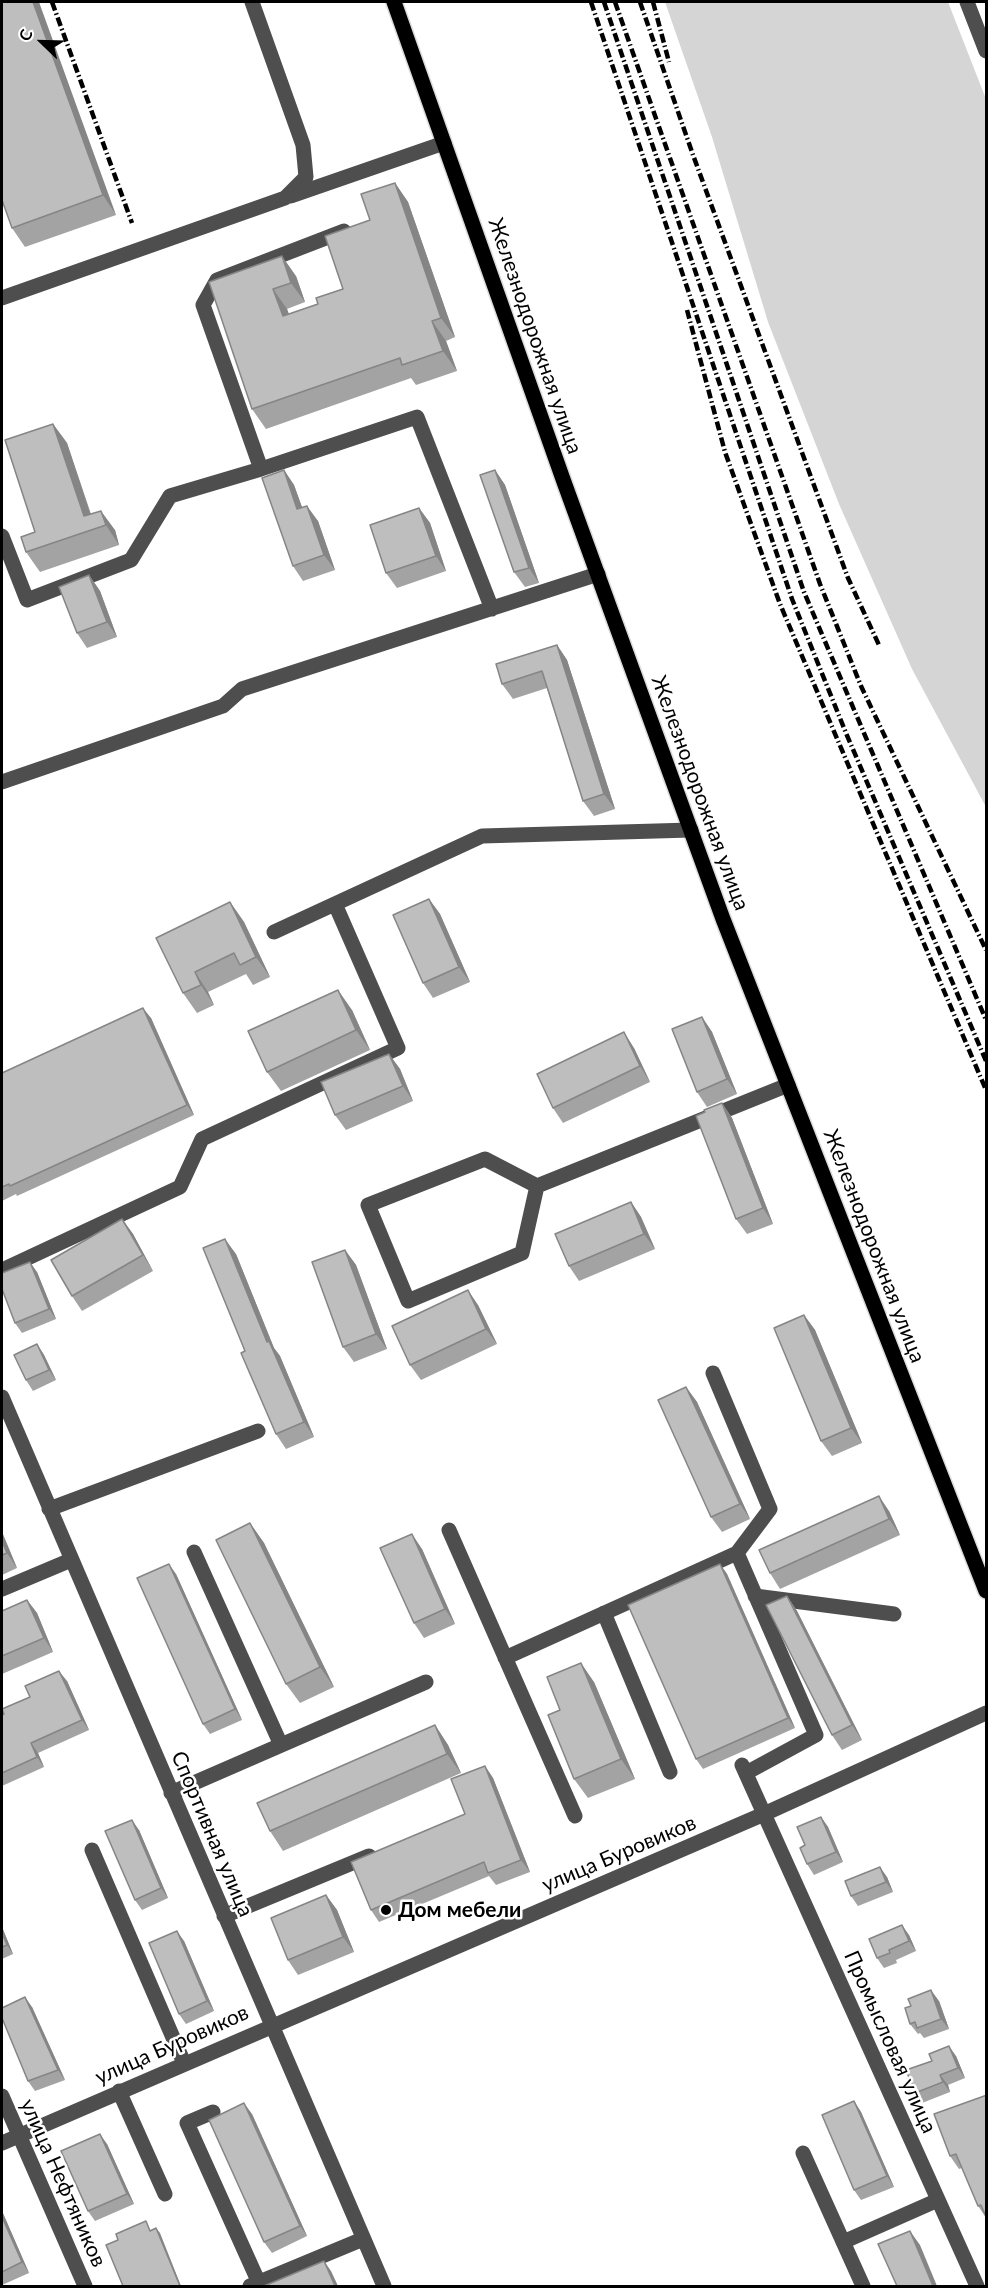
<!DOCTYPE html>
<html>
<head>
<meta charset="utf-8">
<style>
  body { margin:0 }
  #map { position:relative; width:988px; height:2288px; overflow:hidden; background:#fff; font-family:Lato,sans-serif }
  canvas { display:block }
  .frame { position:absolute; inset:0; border:3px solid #000; pointer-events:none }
  .north { position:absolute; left:12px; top:12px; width:60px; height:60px; -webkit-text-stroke:4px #fff; paint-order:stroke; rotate:293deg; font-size:16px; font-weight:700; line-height:24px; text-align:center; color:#000 }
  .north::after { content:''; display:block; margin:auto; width:21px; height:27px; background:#000; clip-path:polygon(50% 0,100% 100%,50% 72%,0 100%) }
</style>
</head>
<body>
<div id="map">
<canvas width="988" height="2288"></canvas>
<div class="frame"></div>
<div class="north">С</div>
</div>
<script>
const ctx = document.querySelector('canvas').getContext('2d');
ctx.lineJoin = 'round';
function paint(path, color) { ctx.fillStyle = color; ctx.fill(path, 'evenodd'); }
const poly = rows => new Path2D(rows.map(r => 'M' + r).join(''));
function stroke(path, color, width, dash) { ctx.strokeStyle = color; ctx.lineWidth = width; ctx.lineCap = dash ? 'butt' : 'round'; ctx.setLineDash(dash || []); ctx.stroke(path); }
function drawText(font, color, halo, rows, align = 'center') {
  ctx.font = font + ' Lato,sans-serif'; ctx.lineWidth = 5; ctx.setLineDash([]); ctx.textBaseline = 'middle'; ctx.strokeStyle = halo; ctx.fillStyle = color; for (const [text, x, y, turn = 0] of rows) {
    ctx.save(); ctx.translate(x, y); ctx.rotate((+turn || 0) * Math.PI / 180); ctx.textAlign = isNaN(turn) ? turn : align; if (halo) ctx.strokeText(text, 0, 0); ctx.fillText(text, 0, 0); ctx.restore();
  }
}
paint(poly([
  [665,2,948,2,986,99,986,807,912,669,839,504,768,322,712,137]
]), '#d5d5d5');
const major = poly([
  [394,2,564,482,723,919,986,1591]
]);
stroke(major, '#dbdbdb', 18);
stroke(poly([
  [967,2,986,51],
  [291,196,444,143],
  [2,298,285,198,306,177,303,145,252,2],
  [261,469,203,305,217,280,344,231],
  [2,536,27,600,131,560,170,496,261,469,417,417,492,609],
  [2,782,223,706,242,689,598,574],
  [274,932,482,836,691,830],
  [537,1186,522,1253,408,1301,368,1205,485,1159,537,1186,788,1085],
  [2,1270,180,1187,202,1139,398,1048,335,904],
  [713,1373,770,1509,737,1553],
  [2,1397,384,2286],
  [49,1509,258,1431],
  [449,1530,575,1816],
  [194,1552,281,1745],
  [2,1589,71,1560],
  [755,1596,894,1614],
  [604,1613,670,1772],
  [505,1658,737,1553,816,1735,746,1773],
  [742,1765,977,2286],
  [171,1793,426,1682],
  [92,1850,184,2063],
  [224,1916,369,1856],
  [119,2091,165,2194],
  [2,2096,85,2286],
  [213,2112,187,2123,259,2283],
  [2,2143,764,1814,986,1713],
  [803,2153,863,2286],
  [843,2242,938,2200],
  [250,2286,363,2239]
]), '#4e4e4e', 15);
stroke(major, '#000', 15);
stroke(poly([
  [52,2,132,223],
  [591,2,792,599,846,733,986,1061],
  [604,2,804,592,986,1020],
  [615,2,820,584,861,686,986,950],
  [640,2,693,155,848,578,879,645],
  [653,2,669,62],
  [687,310,725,452,780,604,986,1090]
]), '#000', 4.5, [9, 3, 1.5, 3]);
paint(poly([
  [2,2,116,215,25,247,12,228],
  [395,183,408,202,455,337,446,341,457,371,416,385,411,378,266,429,252,409,209,282,296,276,305,302,287,309,289,314,318,304,343,289,370,220],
  [53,424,67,443,91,514,115,530,119,545,40,572,26,552,35,532],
  [284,470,294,485,302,507,318,521,335,570,303,581,293,566],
  [495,470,505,485,539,583,525,587,514,572],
  [419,508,430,523,446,571,397,588,386,573],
  [89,575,100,591,117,637,87,648,77,633],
  [557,645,567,660,615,809,594,816,583,801,547,688,513,699,502,684],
  [429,899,440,914,470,982,433,998,423,983],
  [230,902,244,922,270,977,253,985,246,974,208,992,214,1005,197,1013,183,993],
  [352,1010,370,1050,281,1091,267,1072],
  [702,1017,712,1032,737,1094,707,1107,697,1092],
  [151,1018,194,1115,17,1196,16,1194,2,1201,2,1073],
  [634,1048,650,1082,563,1123,553,1108],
  [389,1054,400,1069,413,1101,346,1130,335,1115],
  [722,1103,732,1118,773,1224,747,1234,736,1219],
  [631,1202,641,1217,655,1249,579,1281,569,1266],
  [122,1219,133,1234,153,1271,82,1311,72,1296],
  [345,1250,356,1265,387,1349,354,1362,343,1347],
  [236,1254,274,1348,280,1356,314,1437,286,1449,276,1434,245,1351],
  [37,1272,56,1319,22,1333,15,1323],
  [478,1305,497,1344,421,1380,410,1365],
  [804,1315,815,1330,862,1443,832,1456,821,1441],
  [37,1344,44,1355,56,1380,33,1391,26,1380],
  [686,1387,697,1402,750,1519,722,1532,711,1517],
  [889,1511,900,1535,780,1589,770,1573],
  [250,1523,264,1543,334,1687,300,1703,286,1684],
  [2,1532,17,1568,2,1575],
  [422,1549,455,1624,424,1638,414,1623],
  [720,1564,727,1574,795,1728,703,1769,696,1759],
  [176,1574,242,1720,210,1734,203,1724],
  [787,1596,797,1611,862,1740,842,1750,832,1735],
  [27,1600,37,1613,53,1652,2,1674,2,1611],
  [67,1681,89,1730,38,1753,44,1767,2,1786,2,1715],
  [594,1682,635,1779,588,1798,574,1779],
  [435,1725,448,1745,461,1773,283,1851,270,1831],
  [485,1766,493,1778,530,1872,496,1885,489,1876,379,1922,371,1910,465,1814],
  [821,1817,828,1827,843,1862,814,1875,807,1864,805,1845],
  [139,1830,168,1898,142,1910,135,1900],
  [887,1877,893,1892,858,1906,851,1896],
  [326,1895,337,1910,354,1952,298,1975,288,1960],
  [2,1927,13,1954,2,1959],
  [909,1935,916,1951,896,1960,897,1963,884,1968,877,1958],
  [184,1941,214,2011,186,2024,179,2014],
  [939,2001,949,2029,924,2038,920,2033,918,2034,910,2024,911,2006],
  [32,2007,65,2080,35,2091,28,2081],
  [956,2056,965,2078,948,2085,950,2092,922,2103,915,2093],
  [987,2095,987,2219,978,2206,962,2168,959,2169,950,2156],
  [854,2101,861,2112,894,2187,861,2200,854,2190],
  [252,2114,307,2236,272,2253,264,2242],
  [107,2144,134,2204,95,2221,88,2211],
  [2,2211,29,2273,2,2285]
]), '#a3a3a3');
paint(poly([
  [33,2,39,2,116,215,103,195],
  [395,183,408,202,455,337,441,318],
  [282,256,296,276,305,302,291,283],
  [273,289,287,309,296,336,283,316],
  [432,321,446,341,457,371,443,351],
  [53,424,67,443,95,528,84,516],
  [284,470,294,485,308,524,297,509],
  [495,470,505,485,539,583,529,568],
  [307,506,318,521,335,570,324,555],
  [419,508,430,523,446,571,436,556],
  [101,511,115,530,119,545,106,525],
  [89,575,100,591,117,637,107,622],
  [557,645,567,660,615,809,604,794],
  [429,899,440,914,470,982,459,967],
  [230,902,244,922,270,977,256,957],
  [195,972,208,992,214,1005,201,985],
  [338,990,352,1010,370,1050,356,1030],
  [143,1008,151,1018,194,1115,187,1105],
  [702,1017,712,1032,737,1094,727,1079],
  [624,1032,634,1048,650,1082,640,1066],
  [389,1054,400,1069,413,1101,403,1086],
  [722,1103,732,1118,773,1224,763,1208],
  [631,1202,641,1217,655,1249,644,1234],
  [122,1219,133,1234,153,1271,143,1255],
  [225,1239,236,1254,274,1348,280,1356,314,1437,304,1422,267,1342],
  [345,1250,356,1265,387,1349,376,1334],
  [30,1262,37,1272,56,1319,49,1309],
  [468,1290,478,1305,497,1344,486,1329],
  [804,1315,815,1330,862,1443,851,1428],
  [37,1344,44,1355,56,1380,49,1370],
  [686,1387,697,1402,750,1519,740,1504],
  [879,1496,889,1511,900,1535,889,1519],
  [250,1523,264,1543,334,1687,320,1667],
  [2,1532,17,1568,7,1553,2,1541],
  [412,1534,422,1549,455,1624,445,1609],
  [169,1564,176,1574,242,1720,235,1709],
  [720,1564,727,1574,795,1728,788,1718],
  [787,1596,797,1611,862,1740,852,1725],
  [27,1600,37,1613,53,1652,44,1638],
  [581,1663,594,1682,635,1779,621,1759],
  [59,1671,67,1681,89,1730,82,1720],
  [435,1725,448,1745,461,1773,447,1754],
  [31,1743,38,1753,44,1767,37,1757],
  [485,1766,493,1778,530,1872,521,1860],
  [821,1817,828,1827,843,1862,836,1852],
  [132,1820,139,1830,168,1898,161,1888],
  [880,1867,887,1877,893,1892,886,1882],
  [326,1895,337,1910,354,1952,343,1937],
  [902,1925,909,1935,916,1951,909,1941],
  [2,1927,13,1954,7,1945,2,1933],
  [177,1931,184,1941,214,2011,207,2001],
  [931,1990,939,2001,949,2029,941,2019],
  [25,1997,32,2007,65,2080,58,2070],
  [949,2046,956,2056,965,2078,958,2068],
  [940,2075,948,2085,950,2092,943,2082],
  [854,2101,861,2112,894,2187,887,2176],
  [244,2103,252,2114,307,2236,300,2226],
  [100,2134,107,2144,134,2204,127,2194],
  [2,2211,29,2273,22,2262,2,2217],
  [156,2228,160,2233,181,2286,180,2286],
  [910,2231,920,2245,937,2286,933,2286],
  [324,2261,331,2271,338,2286,335,2286]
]), '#858585');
const building = poly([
  [2,2,33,2,103,195,12,228,2,200,2,2],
  [395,183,441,318,432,321,443,351,402,365,400,358,252,409,209,282,282,256,291,283,273,289,283,316,318,304,316,298,343,289,325,236,370,220,361,194,395,183],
  [53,424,84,516,101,511,106,525,26,552,21,537,35,532,5,440,53,424],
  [284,470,297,509,307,506,324,555,293,566,262,478,284,470],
  [495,470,529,568,514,572,480,475,495,470],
  [419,508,436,556,386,573,370,525,419,508],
  [89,575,107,622,77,633,59,587,89,575],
  [557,645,604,794,583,801,542,671,502,684,496,664,557,645],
  [429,899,459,967,423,983,393,915,429,899],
  [230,902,256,957,240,965,234,953,195,972,201,985,183,993,156,938,230,902],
  [338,990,356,1030,267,1072,248,1031,338,990],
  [143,1008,187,1105,10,1186,9,1184,2,1187,2,1073,143,1008],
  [702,1017,727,1079,697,1092,672,1029,702,1017],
  [624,1032,640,1066,553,1108,537,1074,624,1032],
  [389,1054,403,1086,335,1115,321,1082,389,1054],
  [722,1103,763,1208,736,1219,696,1116,705,1112,704,1110,722,1103],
  [631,1202,644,1234,569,1266,555,1234,631,1202],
  [122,1219,143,1255,72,1296,51,1260,122,1219],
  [225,1239,267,1342,269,1341,304,1422,276,1434,241,1353,245,1351,203,1248,225,1239],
  [345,1250,376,1334,343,1347,312,1262,345,1250],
  [30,1262,49,1309,15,1323,2,1289,2,1273,30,1262],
  [468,1290,486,1329,410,1365,392,1326,468,1290],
  [804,1315,851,1428,821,1441,774,1328,804,1315],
  [37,1344,49,1370,26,1380,14,1355,37,1344],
  [686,1387,740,1504,711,1517,658,1400,686,1387],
  [879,1496,889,1519,770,1573,759,1550,879,1496],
  [250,1523,320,1667,286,1684,216,1540,250,1523],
  [412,1534,445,1609,414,1623,380,1548,412,1534],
  [2,1541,7,1553,2,1555,2,1541],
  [169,1564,235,1709,203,1724,137,1578,169,1564],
  [720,1564,788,1718,696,1759,628,1605,720,1564],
  [787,1596,852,1725,832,1735,766,1605,787,1596],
  [27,1600,44,1638,2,1656,2,1611,27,1600],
  [581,1663,621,1759,574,1779,548,1715,560,1710,547,1677,581,1663],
  [59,1671,82,1720,31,1743,37,1757,2,1773,2,1715,4,1714,2,1709,30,1697,25,1686,59,1671],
  [435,1725,447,1754,270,1831,257,1803,435,1725],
  [485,1766,521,1860,488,1873,484,1862,371,1910,351,1862,465,1814,451,1779,485,1766],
  [821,1817,836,1852,807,1864,800,1848,805,1845,797,1827,821,1817],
  [132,1820,161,1888,135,1900,105,1831,132,1820],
  [880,1867,886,1882,851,1896,845,1881,880,1867],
  [326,1895,343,1937,288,1960,271,1918,326,1895],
  [902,1925,909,1941,889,1950,890,1953,877,1958,869,1939,902,1925],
  [177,1931,207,2001,179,2014,149,1943,177,1931],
  [2,1933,7,1945,2,1947,2,1933],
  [931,1990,941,2019,917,2028,915,2022,910,2024,905,2008,911,2006,908,1999,931,1990],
  [25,1997,58,2070,28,2081,2,2018,2,2008,25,1997],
  [949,2046,958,2068,940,2075,943,2082,915,2093,906,2070,932,2061,929,2054,949,2046],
  [987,2095,987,2219,981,2205,978,2206,956,2154,950,2156,934,2114,987,2095],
  [854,2101,887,2176,854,2190,822,2115,854,2101],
  [244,2103,300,2226,264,2242,209,2120,244,2103],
  [100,2134,127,2194,88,2211,61,2151,100,2134],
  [2,2217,22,2262,2,2272,2,2217],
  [146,2221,150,2231,156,2228,180,2286,123,2286,106,2245,118,2240,116,2234,146,2221],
  [910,2231,933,2286,897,2286,878,2244,910,2231],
  [324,2261,335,2286,264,2286,324,2261]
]);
paint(building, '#bebebe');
stroke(building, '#858585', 1.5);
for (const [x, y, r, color] of [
  [386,1910,6,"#000"]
]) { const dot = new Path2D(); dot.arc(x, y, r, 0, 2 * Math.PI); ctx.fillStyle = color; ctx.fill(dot); stroke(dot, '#fff', 2); }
drawText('21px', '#000', '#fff', [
  ["Железнодорожная улица",535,336,71],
  ["Железнодорожная улица",700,793,70],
  ["Железнодорожная улица",874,1246,69],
  ["Спортивная улица",212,1834,67],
  ["улица Буровиков",619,1854,-23],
  ["Промысловая улица",890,2042,66],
  ["улица Буровиков",172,2045,-24],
  ["улица Нефтяников",63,2183,66]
]);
drawText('bold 21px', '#000', '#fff', [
  ["Дом мебели",398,1910]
], 'left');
</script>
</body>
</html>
